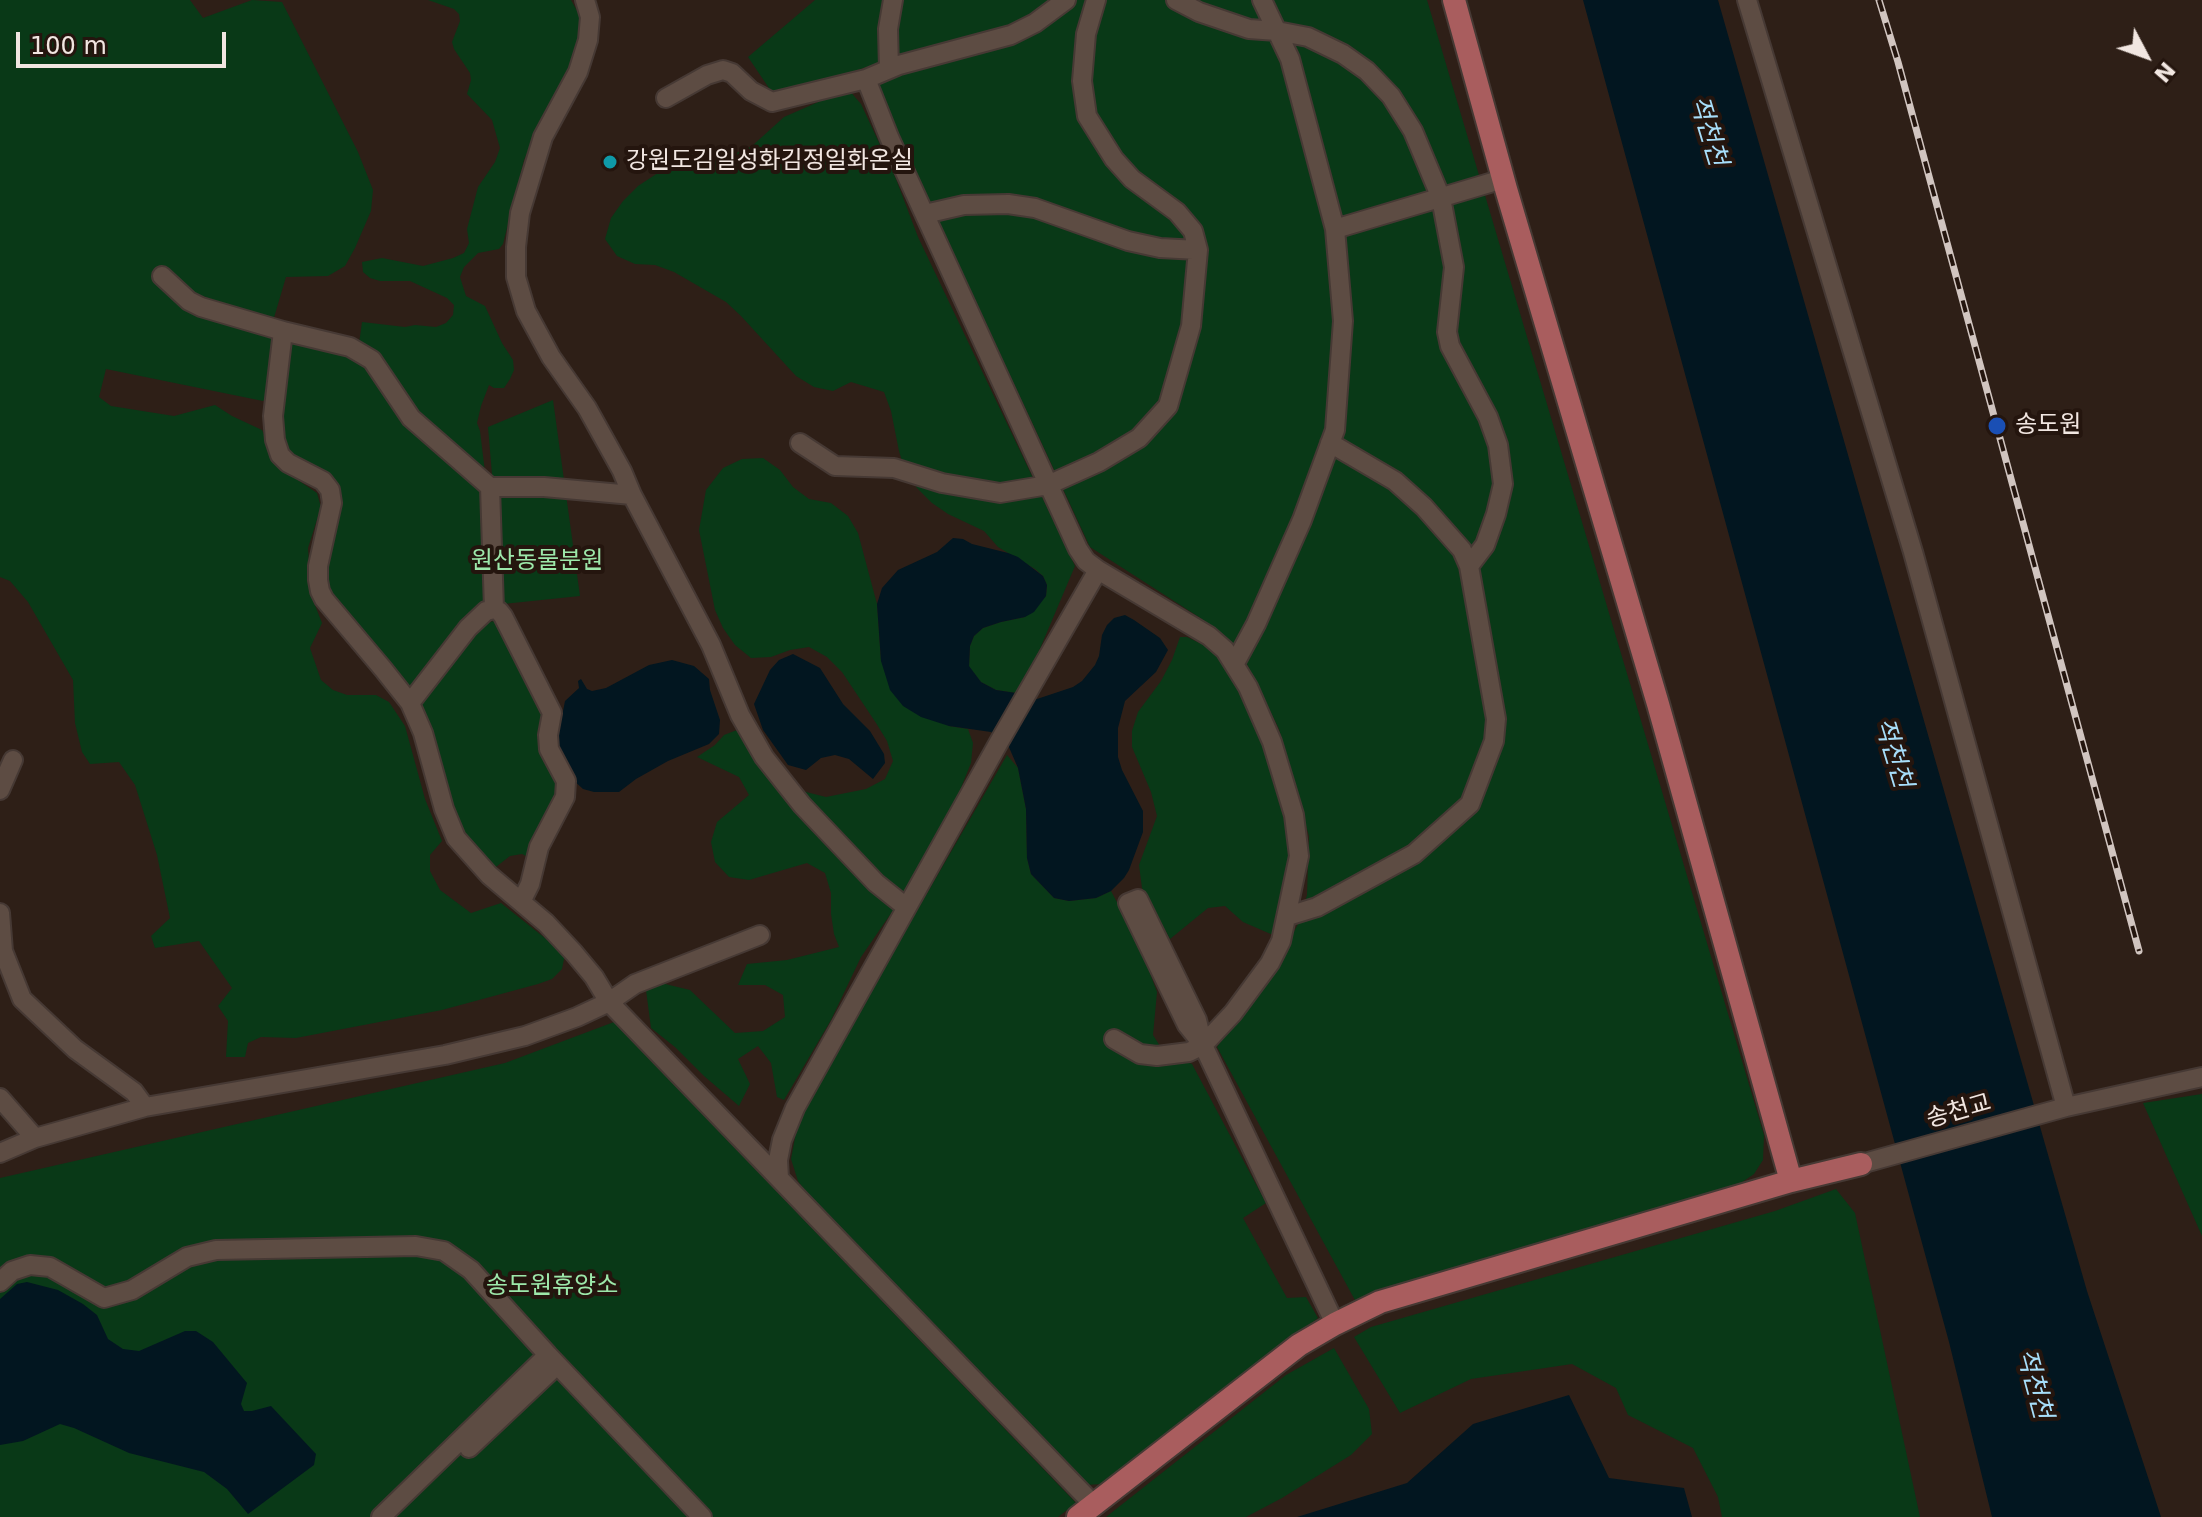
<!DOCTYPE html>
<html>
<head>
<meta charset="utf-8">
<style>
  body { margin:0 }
  #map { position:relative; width:2202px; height:1517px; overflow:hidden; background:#2e1f17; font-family:"DejaVu Sans",sans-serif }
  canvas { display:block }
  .north { position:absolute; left:2106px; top:16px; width:80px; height:80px; -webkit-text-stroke:6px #24150e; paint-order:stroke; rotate:131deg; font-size:22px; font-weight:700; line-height:32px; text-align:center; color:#f1e6e1 }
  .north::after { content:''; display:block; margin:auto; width:28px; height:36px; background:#f1e6e1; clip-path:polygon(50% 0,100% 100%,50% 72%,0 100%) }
  .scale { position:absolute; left:16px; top:32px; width:210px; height:36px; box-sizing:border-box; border:4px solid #f1e6e1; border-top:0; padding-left:10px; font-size:24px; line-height:28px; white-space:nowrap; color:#f1e6e1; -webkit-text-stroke:6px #24150e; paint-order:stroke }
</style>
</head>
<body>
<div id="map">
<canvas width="2202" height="1517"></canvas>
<div class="north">N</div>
<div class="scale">100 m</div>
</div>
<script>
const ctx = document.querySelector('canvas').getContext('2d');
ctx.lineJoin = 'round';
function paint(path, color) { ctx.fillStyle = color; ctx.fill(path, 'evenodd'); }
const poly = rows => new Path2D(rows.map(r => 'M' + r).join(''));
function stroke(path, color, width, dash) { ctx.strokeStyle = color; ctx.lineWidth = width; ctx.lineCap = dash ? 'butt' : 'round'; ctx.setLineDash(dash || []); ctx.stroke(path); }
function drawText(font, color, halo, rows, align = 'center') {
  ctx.font = font + ' "DejaVu Sans","Noto Sans KR",sans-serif'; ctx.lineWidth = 8; ctx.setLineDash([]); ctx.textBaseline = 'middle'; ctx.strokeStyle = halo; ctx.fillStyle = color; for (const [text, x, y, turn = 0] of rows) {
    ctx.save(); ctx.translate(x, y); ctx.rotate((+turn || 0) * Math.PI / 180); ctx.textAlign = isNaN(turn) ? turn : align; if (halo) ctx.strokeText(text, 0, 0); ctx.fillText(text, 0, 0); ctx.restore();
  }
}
paint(poly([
  [0,0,190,0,203,18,252,0,282,2,358,152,373,190,371,211,355,248,345,266,328,276,286,277,273,321,183,289,165,270,153,275,176,299,277,337,268,397,263,401,106,369,99,397,111,406,174,416,215,405,232,416,262,430,280,468,317,493,321,507,308,548,311,595,322,623,310,648,321,680,333,690,347,695,376,695,389,702,405,726,425,799,442,841,430,855,430,871,440,890,471,913,501,903,565,954,562,969,552,979,538,984,442,1010,296,1038,261,1037,248,1043,245,1057,226,1057,228,1021,218,1006,232,988,199,941,155,948,151,936,170,918,157,855,135,785,119,762,90,764,82,752,75,723,73,680,28,602,10,581,0,577],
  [428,0,571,0,581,18,578,54,538,128,524,160,503,244,499,249,478,253,464,267,460,277,466,296,485,306,502,343,513,360,514,370,510,379,504,388,494,388,489,385,481,406,477,423,480,431,485,472,417,415,359,344,362,322,405,327,415,325,436,327,446,323,453,315,454,305,447,298,410,281,380,281,370,278,363,272,362,262,382,258,423,266,453,258,464,253,469,243,467,229,478,187,495,162,500,148,492,120,467,94,471,80,470,73,454,49,452,42,460,21,459,14,454,9],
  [815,0,1427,0,1764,1135,1763,1160,1754,1174,1735,1187,1397,1285,1356,1302,1217,1047,1285,949,1298,924,1307,895,1309,836,1279,729,1244,658,1224,638,1202,619,1090,547,914,169,892,128,870,66,775,97,748,57],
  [848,89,861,104,896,179,918,237,1075,566,1039,651,1016,693,996,690,981,682,969,667,970,646,974,636,983,628,1001,622,1025,617,1046,596,1047,585,1043,576,1035,569,998,547,984,531,948,514,932,503,917,488,905,471,899,451,891,411,884,392,851,382,833,391,814,387,796,376,741,316,726,302,674,272,655,265,635,264,617,256,605,239,611,218,623,201,638,186,673,163,692,155,713,157,734,154,752,146,784,117],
  [291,340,353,352,481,490,489,602,410,691,331,601,323,582,337,499,282,446,278,409,287,345],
  [553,400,580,596,503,604,488,427],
  [763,458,780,470,793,487,809,499,831,503,848,516,858,533,877,604,881,661,949,726,968,729,973,743,971,763,948,820,896,906,861,957,831,1020,784,1100,777,1097,771,1063,758,1046,738,1059,750,1084,739,1106,704,1076,675,1047,651,1028,646,990,661,983,690,990,735,1033,763,1031,785,1017,783,995,765,985,738,985,747,964,787,960,839,947,834,934,831,914,831,893,825,873,807,863,749,880,729,877,715,862,711,842,717,822,749,795,739,777,697,757,715,745,724,735,737,730,788,781,806,792,826,797,866,789,885,779,893,761,887,741,876,723,842,672,827,657,809,647,790,650,771,657,751,658,735,645,723,628,715,610,699,530,706,490,723,468,742,459],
  [494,621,504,628,548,716,562,790,532,859,522,854,510,856,492,870,458,833,429,736,421,700,476,629,486,623],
  [1180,637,1187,637,1218,652,1242,690,1266,754,1285,823,1290,858,1283,905,1273,935,1243,922,1225,906,1208,908,1170,939,1142,888,1139,865,1157,816,1151,792,1132,747,1132,731,1138,712,1161,681,1172,660],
  [1007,755,1018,768,1026,809,1027,858,1031,874,1054,898,1069,901,1096,898,1111,891,1139,944,1157,992,1153,1035,1165,1054,1192,1064,1266,1203,1243,1218,1287,1298,1306,1297,1318,1318,1104,1484,1083,1485,814,1203,798,1181,791,1159,797,1127,826,1068],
  [614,1022,1076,1503,1058,1517,0,1517,0,1178,505,1063],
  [2202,1094,2202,1236,2143,1103],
  [1836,1189,1855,1213,1920,1517,1722,1517,1718,1497,1693,1448,1628,1415,1616,1388,1572,1364,1471,1379,1400,1413,1354,1337,1371,1327,1775,1211],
  [1334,1348,1369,1409,1372,1434,1351,1455,1282,1498,1246,1517,1106,1517,1286,1375]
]), '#093917');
paint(poly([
  [1583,0,1718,0,2087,1291,2161,1517,1992,1517,1949,1342],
  [953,538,963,539,972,544,1008,553,1018,557,1043,576,1047,585,1046,596,1034,612,1025,617,1001,622,983,628,974,636,970,646,969,666,981,682,996,690,1016,693,1034,700,1073,687,1082,681,1095,665,1099,656,1102,635,1107,625,1114,618,1125,615,1134,620,1160,638,1168,650,1156,672,1125,701,1118,728,1118,757,1122,770,1143,811,1143,832,1129,870,1124,878,1111,891,1096,898,1069,901,1054,898,1031,874,1027,858,1026,809,1018,768,1008,745,991,732,949,726,921,717,903,706,890,690,881,661,877,604,882,588,898,570,937,552],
  [793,654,820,668,843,704,870,731,884,754,885,763,873,779,849,759,835,755,821,758,806,770,788,765,763,730,754,704,770,670,779,660],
  [672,660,694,666,709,679,710,690,720,720,719,734,709,744,668,761,636,779,619,792,594,792,583,789,570,777,555,752,565,701,579,688,578,681,581,679,587,689,592,691,606,688,649,665],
  [27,1282,58,1290,83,1304,97,1315,108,1339,123,1349,139,1351,185,1331,196,1331,213,1342,247,1383,241,1404,244,1411,252,1411,271,1406,316,1454,314,1465,248,1514,227,1489,204,1472,129,1453,74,1428,60,1424,23,1441,0,1445,0,1299,17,1284],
  [1569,1395,1609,1478,1684,1488,1692,1517,1297,1517,1407,1483,1473,1424]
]), '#021620');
const minor = poly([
  [585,0,590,17,588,40,578,72,543,137,520,213,516,247,516,277,526,311,551,357,587,408,622,471,632,495,711,645,740,715,764,757,802,805,876,883,906,907],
  [1176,0,1199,12,1249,29,1277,31,1308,37,1343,54,1367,71,1391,96,1413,131,1441,198,1454,267,1447,332,1450,346,1488,417,1498,445,1503,484,1496,514,1485,545,1469,566],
  [1747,0,1913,552,2066,1107],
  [889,69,888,29,893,0],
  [866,79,889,137,1078,549,1086,561,1098,570,1209,636,1225,650,1248,687,1272,742,1294,815,1299,856,1281,941,1270,963,1233,1013,1203,1045,1189,1052,1157,1056,1140,1054,1114,1039],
  [666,98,707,75,723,70,732,73,751,91,772,102,866,79,899,65,1011,35,1035,23,1066,0],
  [925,214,964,205,1008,204,1035,208,1128,241,1160,248,1198,250],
  [1335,229,1503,179],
  [162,276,189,301,201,307,283,331],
  [800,443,835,466,894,468,942,483,1000,493,1048,485,1099,462,1139,438,1168,406,1191,326,1198,250,1193,231,1177,212,1132,179,1114,159,1087,116,1082,81,1086,34,1096,0],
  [632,495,544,487,490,487,411,418,372,360,350,347,283,331,273,416,275,440,280,455,288,463,323,481,330,490,332,503,318,566,318,580,320,591,324,599,383,669,410,703,423,733,444,809,456,838,489,875,546,923,574,953,594,977,609,1002,1094,1505],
  [494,609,499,611,503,616,552,713,548,735,549,749,566,781,565,797,539,847,530,884,521,902],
  [1235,663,1256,624,1302,520,1335,430,1343,321,1335,229,1290,59,1262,0],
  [410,703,468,628,486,611,494,609,490,487],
  [0,790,13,760],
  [0,913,3,951,22,999,75,1049,134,1092,145,1107],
  [1288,916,1317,907,1414,854,1470,804,1494,741,1496,719,1469,566,1462,550,1424,507,1395,481,1330,443],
  [1203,1045,1187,1025,1128,903,1138,899,1197,1020,1203,1045,1335,1324],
  [0,1098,35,1138],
  [0,1153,35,1138,145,1107,445,1055,525,1036,577,1017,609,1002,635,984,760,935],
  [1861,1164,2066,1107,2202,1077],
  [779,1178,778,1160,782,1140,795,1108,999,742,1098,570],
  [0,1282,12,1271,30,1265,50,1267,104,1298,132,1290,187,1257,216,1250,416,1246,444,1251,471,1270,548,1355,702,1517],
  [469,1448,557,1365],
  [381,1517,548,1355]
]);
const major = poly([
  [1454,0,1506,189,1658,704,1791,1181],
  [1078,1517,1299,1345,1335,1324,1380,1302,1791,1181,1861,1164]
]);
stroke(minor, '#463934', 22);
stroke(major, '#463934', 26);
stroke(minor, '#5d4c43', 18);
stroke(major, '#a95d5e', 22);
const rail = poly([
  [1879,0,1898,62,2139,951]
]);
stroke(rail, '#d1c5c0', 7);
stroke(rail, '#24150e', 4, [12]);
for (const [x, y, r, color] of [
  [610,162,8,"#0f9aa8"],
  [1997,426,10,"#1a4fb4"]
]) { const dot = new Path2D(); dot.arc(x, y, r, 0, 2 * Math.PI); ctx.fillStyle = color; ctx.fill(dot); stroke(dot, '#24150e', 3); }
drawText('24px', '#f1e6e1', '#24150e', [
  ["강원도김일성화김정일화온실",626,162],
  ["송도원",2015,426]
], 'left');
drawText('24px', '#9de8aa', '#24150e', [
  ["원산동물분원",537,562],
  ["송도원휴양소",552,1287]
]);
drawText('24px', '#f1e6e1', '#24150e', [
  ["송천교",1959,1112,-16]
]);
drawText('italic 26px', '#a7defa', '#24150e', [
  ["적천천",1707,131,73],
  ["적천천",1892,753,73],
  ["적천천",2033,1384,75]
]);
</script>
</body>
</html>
